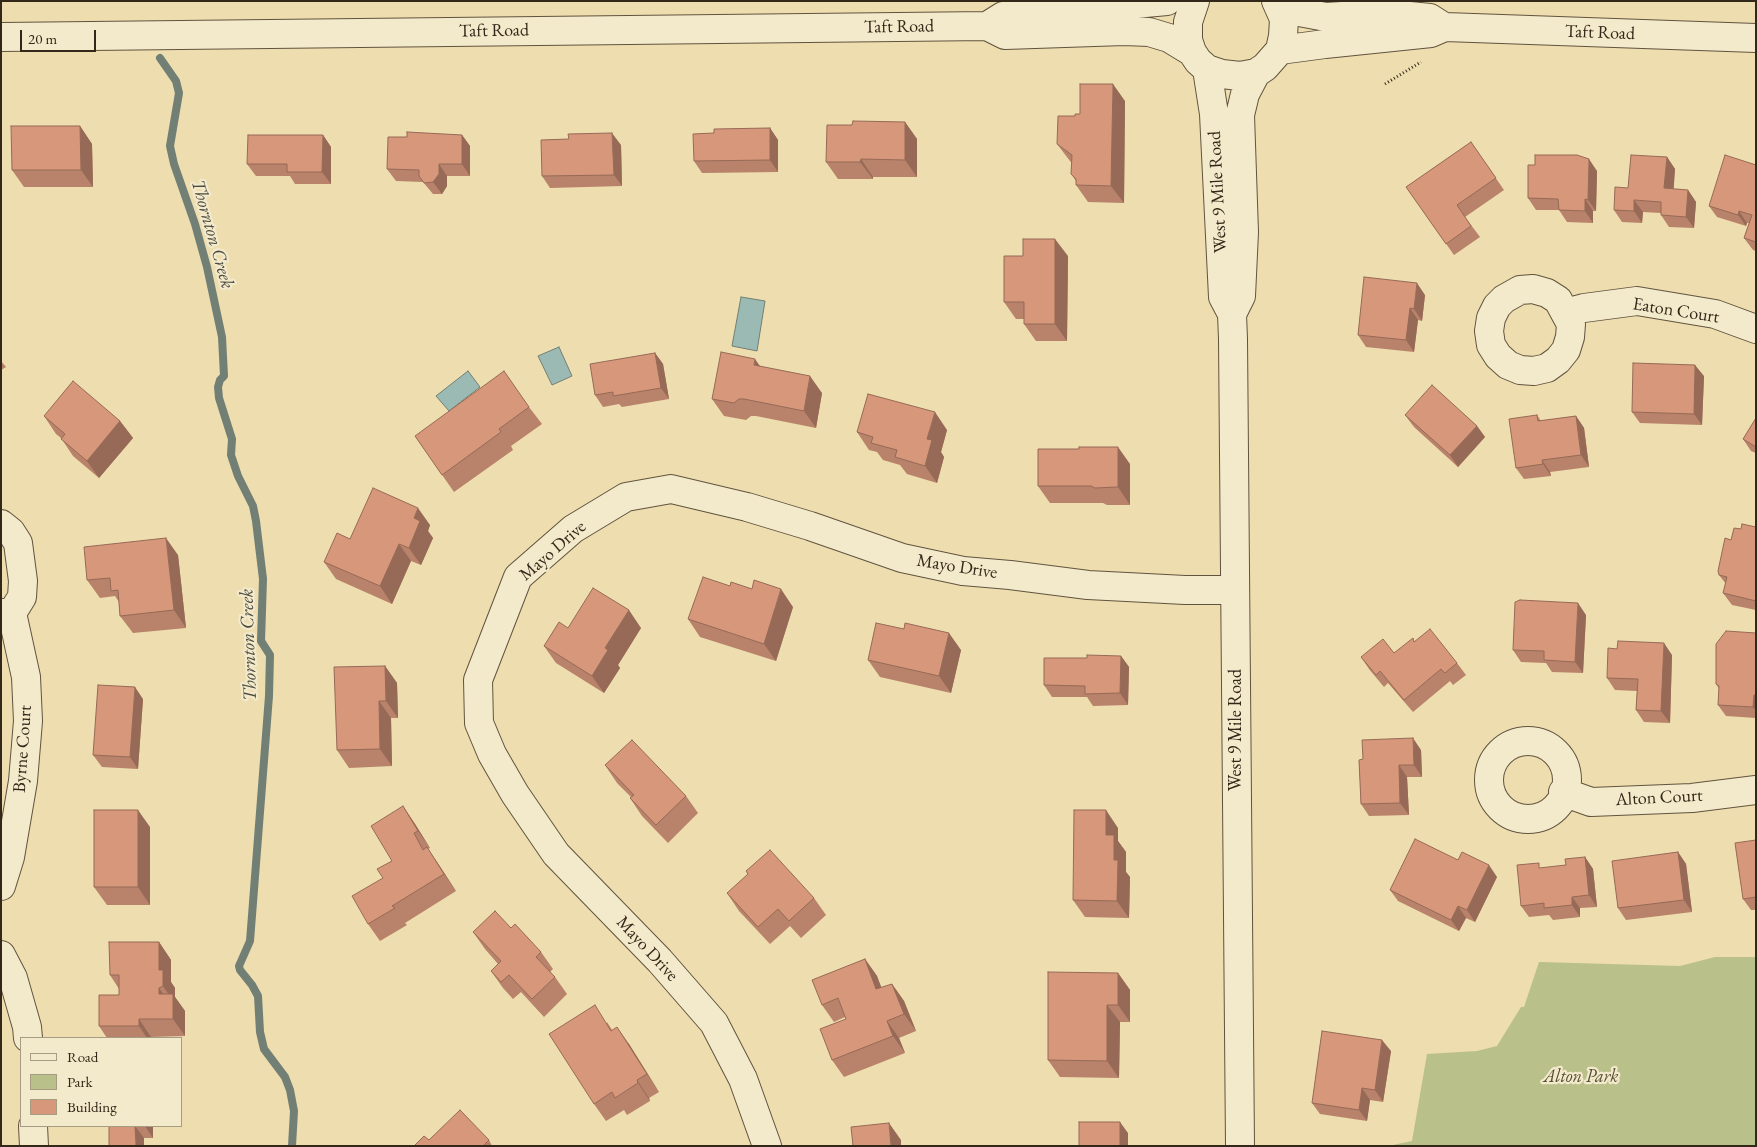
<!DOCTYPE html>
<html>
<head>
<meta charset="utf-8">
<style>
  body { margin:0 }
  #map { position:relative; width:1757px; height:1147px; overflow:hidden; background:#edddaf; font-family:"EB Garamond",serif }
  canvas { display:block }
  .frame { position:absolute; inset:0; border:2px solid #322718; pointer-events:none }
  .legend { position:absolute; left:20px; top:1037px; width:162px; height:90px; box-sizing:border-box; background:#f3e9cb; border:1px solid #a69b83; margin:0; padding:6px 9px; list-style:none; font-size:15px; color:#322718 }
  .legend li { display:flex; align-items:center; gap:10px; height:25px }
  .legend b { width:25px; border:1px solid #a69b83 }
  .scale { position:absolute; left:20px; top:30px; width:76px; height:22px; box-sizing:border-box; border:2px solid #322718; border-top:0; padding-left:6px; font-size:15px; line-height:18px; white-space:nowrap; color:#322718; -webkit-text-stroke:4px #f3e9cb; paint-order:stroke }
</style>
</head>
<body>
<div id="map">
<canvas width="1757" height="1147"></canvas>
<div class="frame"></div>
<ul class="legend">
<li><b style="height:6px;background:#f3e9cb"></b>Road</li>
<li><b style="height:14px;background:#b9c08a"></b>Park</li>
<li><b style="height:14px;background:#d7977b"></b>Building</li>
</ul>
<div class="scale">20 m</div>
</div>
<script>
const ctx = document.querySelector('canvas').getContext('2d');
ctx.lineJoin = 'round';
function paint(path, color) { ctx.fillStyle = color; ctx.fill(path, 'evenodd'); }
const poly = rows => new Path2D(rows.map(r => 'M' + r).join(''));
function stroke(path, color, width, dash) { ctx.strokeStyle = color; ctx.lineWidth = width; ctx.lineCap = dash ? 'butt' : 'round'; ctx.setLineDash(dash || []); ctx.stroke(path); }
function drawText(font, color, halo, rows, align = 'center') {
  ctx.font = font + ' "EB Garamond",serif'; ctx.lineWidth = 4.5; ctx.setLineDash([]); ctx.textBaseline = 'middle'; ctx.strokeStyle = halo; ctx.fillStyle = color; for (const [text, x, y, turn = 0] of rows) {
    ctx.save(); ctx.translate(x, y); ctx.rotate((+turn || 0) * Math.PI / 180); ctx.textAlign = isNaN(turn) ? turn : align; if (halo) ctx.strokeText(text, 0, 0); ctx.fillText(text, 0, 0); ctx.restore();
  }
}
paint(poly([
  [1715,957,1756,957,1756,1146,1388,1146,1412,1141,1427,1054,1477,1051,1497,1046,1521,1007,1524,1007,1539,962,1680,966]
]), '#b9c08a');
const water = poly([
  [741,297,765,301,757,351,732,346,741,297],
  [559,347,572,376,552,385,538,356,559,347],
  [468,371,480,387,449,411,436,396,468,371]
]);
paint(water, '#9bbab3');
stroke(water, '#717f75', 1);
stroke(poly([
  [160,58,176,81,179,93,170,146,174,164,195,224,207,267,222,337,224,376,220,380,218,387,219,398,232,439,231,455,238,476,253,506,256,521,263,579,261,641,270,655,269,696,250,941,239,966,240,970,252,985,258,996,260,1032,264,1049,285,1077,290,1090,294,1111,292,1146]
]), '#717f75', 8);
const minor = poly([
  [1195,1,1188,22,1188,40,1192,52,1198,61,1207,69,1222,74,1240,76,1256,73,1265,67,1280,50,1283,36,1284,19,1276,1],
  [1278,4,1299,12,1326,17,1375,14,1399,15,1430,18,1444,27],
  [987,26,1003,16,1167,1],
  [1,37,987,26,1005,35,1124,31,1149,32,1169,38,1192,52],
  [1280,50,1325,44,1431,33,1445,27,1756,38],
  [1207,69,1214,114,1223,297,1232,314,1233,339,1240,1146],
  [1533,289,1547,293,1558,300,1571,324,1570,337,1566,350,1558,360,1547,368,1534,371,1520,370,1508,365,1498,356,1491,345,1489,331,1491,318,1497,306,1504,299,1520,290,1533,289],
  [1565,313,1584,308,1637,301,1715,314,1756,329],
  [1232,314,1241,296,1244,232,1240,115,1245,94,1256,73],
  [1,524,11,532,18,543,23,581,22,597,12,613,1,613],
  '1489 780a39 39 0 1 1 78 0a39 39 0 1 1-78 0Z',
  [1563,792,1591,802,1692,798,1756,790],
  [1,886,10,857,23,781,28,721,26,677,12,613],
  [1,955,13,978,27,1027,28,1038],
  [33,1126,34,1146],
  [767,1146,743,1079,714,1023,660,961,556,854,515,794,492,754,479,723,478,680,518,577,573,529,626,497,671,489,747,507,810,526,902,558,963,571,1010,575,1088,585,1185,590,1235,590]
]);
stroke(minor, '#61543e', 30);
stroke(poly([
  [1385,84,1421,62]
]), '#322718', 3, [1, 2.5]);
stroke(minor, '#f3e9cb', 28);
paint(poly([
  [1125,101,1124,203,1088,202,1076,185,1076,181,1071,174,1072,163,1070,161,1057,144,1075,116,1080,114],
  [905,122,917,139,917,177,873,177,873,179,838,179,826,162,852,125],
  [80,126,92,144,93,187,24,187,12,170],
  [770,128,778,140,778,172,702,173,694,161,714,133],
  [323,135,331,147,331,184,295,184,290,176,256,176,247,164],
  [462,135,470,146,470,176,447,176,447,186,442,194,433,194,423,182,396,181,387,169,407,137],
  [1471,142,1504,190,1465,217,1480,237,1454,255,1406,187],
  [621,145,622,186,550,188,542,176],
  [1667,157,1675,169,1673,189,1688,190,1696,202,1694,228,1669,227,1661,215,1661,213,1643,212,1642,223,1622,222,1614,210,1628,188],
  [1756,165,1756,251,1753,250,1744,238,1749,223,1747,223,1746,226,1717,217,1709,206],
  [1597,171,1596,211,1593,211,1593,223,1567,222,1559,210,1536,210,1528,198],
  [1068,256,1067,341,1036,341,1024,324,1024,319,1016,319,1004,302],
  [1425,295,1422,321,1418,320,1414,352,1366,347,1358,335],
  [655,353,663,364,669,399,622,407,619,404,603,407,595,395],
  [1,361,6,367,1,370],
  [761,366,822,393,816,428,756,416,751,416,746,420,724,416,712,399],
  [1704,376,1702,425,1640,423,1632,412],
  [529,407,542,424,511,446,513,450,454,492,415,436],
  [1405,415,1477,426,1485,437,1458,467,1414,427],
  [1537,415,1541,421,1576,416,1584,428,1589,467,1550,472,1551,476,1524,479,1516,468],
  [44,416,120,421,133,438,99,478,73,456,61,438,56,434],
  [1756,418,1756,453,1751,451,1743,439],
  [947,430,941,452,944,457,937,483,907,474,900,465,883,460,877,452,869,450,857,432],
  [1130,464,1130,505,1107,505,1103,503,1050,503,1038,486],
  [430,525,428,531,433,538,421,565,411,561,392,604,336,579,324,562,350,539],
  [1756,527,1756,610,1732,605,1723,593,1726,584,1719,575,1731,540,1741,529],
  [178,555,186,628,133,633,120,616,119,602,115,596,100,598,87,580],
  [793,607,776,661,700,637,688,619],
  [1586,615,1583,673,1552,672,1546,663,1521,662,1513,650],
  [568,628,641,628,618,665,620,668,604,693,556,663,544,646],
  [1756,633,1756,718,1726,716,1718,705,1719,689,1716,684],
  [1415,641,1457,663,1466,675,1453,685,1450,681,1413,712,1388,683,1384,687,1369,669,1361,657,1394,653],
  [961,650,951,693,880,677,868,660],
  [1672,655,1670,723,1644,722,1636,710,1637,691,1615,690,1607,678],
  [1121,656,1129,667,1128,705,1093,706,1087,697,1052,697,1044,685,1087,658],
  [385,666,397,683,398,718,391,718,392,766,349,768,337,750],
  [143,699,138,769,102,767,93,755],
  [1421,750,1422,777,1407,777,1409,815,1369,816,1361,804,1359,760],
  [605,765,686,796,698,813,668,843,642,816,630,798,631,797,617,783],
  [403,806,415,824,430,848,428,849,439,865,456,891,405,923,407,925,380,941,368,924,383,878,392,861],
  [150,827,150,905,107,905,94,887],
  [1118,828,1118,841,1126,852,1126,872,1130,877,1129,918,1085,917,1073,900],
  [1756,840,1756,910,1751,910,1743,899],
  [1678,852,1686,864,1692,912,1626,920,1618,908],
  [1585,857,1593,869,1597,907,1580,908,1580,917,1553,920,1549,915,1529,917,1521,906,1543,868,1566,865],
  [1497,877,1475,922,1466,918,1459,931,1398,901,1390,890],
  [727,893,814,898,826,915,801,938,790,926,770,944,739,911],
  [511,928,541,952,553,969,550,972,555,977,567,994,544,1017,521,992,513,999,503,988,491,971,498,964,485,949,473,932],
  [159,942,171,960,171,982,175,988,175,997,185,1011,185,1036,151,1037,151,1038,107,1038,99,1026,119,995,119,989,110,975],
  [865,959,877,976,881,988,892,984,904,1001,916,1031,899,1038,905,1053,844,1077,832,1060,846,1019,845,1017,834,1022,822,1005],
  [1118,973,1130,990,1130,1022,1120,1022,1119,1078,1060,1077,1048,1060],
  [607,1022,612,1030,629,1044,659,1092,649,1098,650,1101,627,1115,624,1110,606,1121,594,1104],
  [1391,1051,1383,1102,1370,1100,1367,1121,1320,1114,1312,1103],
  [109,1126,153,1126,153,1138,144,1138],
  [429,1140,489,1140,492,1146,414,1146]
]), '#b9826a');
paint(poly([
  [1113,84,1125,101,1124,203,1111,186],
  [905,122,917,139,917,177,905,160],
  [80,126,92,144,93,187,81,170],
  [770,128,778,140,778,172,770,160],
  [612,133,621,145,622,186,614,175],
  [323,135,331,147,331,184,322,172],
  [462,135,470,146,470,176,462,164],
  [1667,157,1675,169,1673,200,1664,188],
  [861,159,873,177,873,179,860,162],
  [1589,159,1597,171,1596,211,1588,200],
  [439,164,447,176,447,186,442,194,433,182],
  [1688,190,1696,202,1694,228,1686,217],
  [1585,199,1593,211,1593,223,1585,211],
  [1634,200,1643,212,1642,223,1634,211],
  [1739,211,1747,223,1746,226,1738,215],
  [1055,239,1068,256,1067,341,1055,324],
  [1417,283,1425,295,1422,321,1414,309],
  [1410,308,1418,320,1414,352,1406,340],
  [655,353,663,364,669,399,661,388],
  [755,359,767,376,754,365],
  [1695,365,1704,376,1702,425,1694,414],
  [810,376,822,393,816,428,804,411],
  [935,412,947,430,941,452,944,457,937,483,925,466,927,439],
  [1576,416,1584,428,1589,467,1581,455],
  [120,421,133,438,99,478,87,461],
  [1477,426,1485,437,1458,467,1450,455],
  [1118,447,1130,464,1130,505,1118,487],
  [1542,460,1550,472,1551,476,1543,464],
  [418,508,430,525,428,531,433,538,421,565,409,548,414,518],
  [166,538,178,555,186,628,174,610],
  [399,544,411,561,392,604,380,586],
  [781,589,793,607,776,661,764,644],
  [1578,603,1586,615,1583,673,1575,662],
  [629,610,641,628,618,665,620,668,604,693,592,676,605,648],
  [949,633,961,650,951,693,939,676],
  [1664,643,1672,655,1670,723,1661,711],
  [1121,656,1129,667,1128,705,1120,693],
  [385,666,397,683,398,718,386,701],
  [135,687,143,699,138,769,130,757],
  [1754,695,1756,697,1756,711,1753,707],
  [379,701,391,718,392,766,380,749],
  [1413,738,1421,750,1422,777,1414,765],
  [1399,765,1407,777,1409,815,1400,803],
  [403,806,415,824,430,848,418,831],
  [138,810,150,827,150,905,138,887],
  [1106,810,1118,828,1118,841,1126,852,1126,872,1130,877,1129,918,1117,901,1114,860,1106,835],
  [427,847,439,865,456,891,444,874],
  [1678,852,1686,864,1692,912,1684,900],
  [1585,857,1593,869,1597,907,1589,895],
  [1489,865,1497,877,1475,922,1467,910],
  [1572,897,1580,908,1580,917,1572,905],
  [1458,906,1466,918,1459,931,1451,920],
  [159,942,171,960,171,982,175,988,175,997,185,1011,185,1036,173,1019,173,1001,163,986,159,970],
  [865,959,877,976,889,1007,876,989],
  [1118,973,1130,990,1130,1022,1118,1005],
  [892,984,904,1001,916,1031,904,1014],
  [159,988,171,1005,159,994],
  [1107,1005,1120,1022,1119,1078,1107,1061],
  [139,1019,151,1037,151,1038,147,1038,139,1026],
  [887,1021,899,1038,905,1053,893,1036],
  [617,1027,629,1044,659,1092,647,1074],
  [1382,1040,1391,1051,1383,1102,1375,1090],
  [637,1080,649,1098,650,1101,638,1083],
  [1362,1088,1370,1100,1367,1121,1359,1110],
  [1120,1122,1128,1133,1128,1146,1120,1146],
  [889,1123,901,1140,901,1146,891,1146],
  [135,1126,144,1138,144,1146,136,1146],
  [145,1126,153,1126,153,1138]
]), '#966a56');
const building = poly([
  [1080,84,1113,84,1111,186,1076,185,1076,179,1071,174,1072,155,1057,144,1058,116,1075,116,1075,114,1080,114,1080,84],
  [853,121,905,122,905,160,861,159,860,162,826,162,827,125,852,125,853,121],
  [11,126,80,126,81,170,12,170,11,126],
  [770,128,770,160,694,161,693,134,714,133,714,129,770,128],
  [407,132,462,135,462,164,439,164,439,174,433,182,424,183,419,176,419,170,387,169,388,137,407,137,407,132],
  [612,133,614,175,542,176,541,140,569,139,568,134,612,133],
  [248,135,323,135,322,172,287,172,287,164,247,164,248,135],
  [1471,142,1496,178,1457,205,1471,226,1446,244,1406,187,1471,142],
  [1535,155,1577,155,1589,159,1588,200,1585,199,1585,211,1559,210,1558,199,1528,198,1528,165,1535,165,1535,155],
  [1631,155,1667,157,1664,188,1688,190,1686,217,1661,215,1661,202,1634,200,1634,211,1614,210,1615,187,1628,188,1631,155],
  [1725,155,1756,165,1756,242,1744,238,1752,215,1739,211,1738,215,1709,206,1725,155],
  [1023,239,1055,239,1055,324,1024,324,1024,302,1004,302,1004,256,1023,256,1023,239],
  [1364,277,1417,283,1414,309,1410,308,1406,340,1358,335,1364,277],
  [721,352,755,359,754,365,810,376,804,411,744,399,739,399,734,403,712,399,721,352],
  [655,353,661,388,613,396,613,392,595,395,590,364,655,353],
  [1633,363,1695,365,1694,414,1632,412,1633,363],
  [504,371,529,407,499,429,501,432,442,475,415,436,504,371],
  [73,381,120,421,87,461,61,439,65,434,44,416,73,381],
  [1432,385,1477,426,1450,455,1405,415,1432,385],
  [868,394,935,412,927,439,932,440,925,466,895,457,897,450,871,443,873,437,857,432,868,394],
  [1537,415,1538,421,1576,416,1581,455,1542,460,1543,464,1516,468,1509,419,1537,415],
  [1756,418,1756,447,1743,439,1756,418],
  [1079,447,1118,447,1118,487,1095,488,1091,486,1038,486,1038,449,1079,449,1079,447],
  [373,488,418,508,414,518,420,521,409,548,399,544,380,586,324,562,337,533,350,539,373,488],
  [1742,524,1756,527,1756,601,1723,593,1727,577,1719,575,1718,571,1725,538,1731,540,1734,528,1741,529,1742,524],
  [166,538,174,610,120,616,118,590,111,591,110,578,87,580,84,547,166,538],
  [703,577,730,586,731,582,752,589,754,580,781,589,764,644,688,619,703,577],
  [593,588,629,610,605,648,608,650,592,676,544,646,559,622,568,628,593,588],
  [1520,600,1578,603,1575,662,1544,660,1544,651,1513,650,1515,602,1520,600],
  [876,623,904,629,905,623,949,633,939,676,868,660,876,623],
  [1430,629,1457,663,1445,673,1441,669,1404,700,1380,671,1376,675,1361,657,1383,639,1394,653,1413,638,1414,642,1430,629],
  [1726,631,1756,633,1756,695,1754,695,1753,707,1718,705,1719,686,1716,684,1716,644,1726,631],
  [1618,641,1664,643,1661,711,1636,710,1638,679,1607,678,1608,648,1617,649,1618,641],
  [1087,655,1121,656,1120,693,1085,694,1085,686,1044,685,1044,658,1087,658,1087,655],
  [385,666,386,701,379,701,380,749,337,750,334,667,385,666],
  [98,685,135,687,130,757,93,755,98,685],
  [1413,738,1414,765,1399,765,1400,803,1361,804,1359,760,1363,759,1362,740,1413,738],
  [632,740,686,796,656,825,630,798,634,795,605,765,632,740],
  [403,806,418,831,414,833,423,850,427,847,444,874,392,906,395,908,368,924,352,896,383,878,377,869,392,861,371,826,403,806],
  [94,810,138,810,138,887,94,887,94,810],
  [1074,810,1106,810,1106,835,1114,835,1114,860,1118,860,1117,901,1073,900,1074,810],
  [1415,839,1458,860,1462,852,1489,865,1467,910,1458,906,1451,920,1390,890,1415,839],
  [1756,840,1756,897,1743,899,1735,843,1756,840],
  [770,850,814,898,789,921,778,909,758,927,727,893,748,874,746,871,770,850],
  [1678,852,1684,900,1618,908,1612,861,1678,852],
  [1585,857,1589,895,1572,897,1572,905,1544,908,1544,903,1521,906,1517,865,1539,863,1539,868,1566,865,1565,859,1585,857],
  [495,911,511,928,515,924,541,952,536,957,555,977,532,999,509,975,501,982,491,971,501,961,473,932,495,911],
  [109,942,159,942,159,970,163,970,163,986,159,988,159,994,173,994,173,1019,139,1019,139,1026,99,1026,99,995,119,995,119,975,110,975,109,942],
  [865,959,876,989,892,984,904,1014,887,1021,893,1036,832,1060,820,1029,846,1019,838,998,822,1005,812,980,865,959],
  [1048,972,1118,973,1118,1005,1107,1005,1107,1061,1048,1060,1048,972],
  [595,1005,611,1031,617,1027,647,1074,637,1080,638,1083,615,1098,612,1092,594,1104,549,1034,595,1005],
  [1322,1031,1382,1040,1375,1090,1362,1088,1359,1110,1312,1103,1322,1031],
  [460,1110,489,1140,483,1146,414,1146,424,1136,429,1140,460,1110],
  [1079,1122,1120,1122,1120,1146,1079,1146,1079,1122],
  [889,1123,891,1146,853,1146,851,1127,889,1123],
  [109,1126,145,1126,135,1126,136,1146,109,1146,109,1126]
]);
paint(building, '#d7977b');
stroke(building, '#966a56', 1);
drawText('18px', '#322718', '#f3e9cb', [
  ["Taft Road",899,27,-1],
  ["Taft Road",494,31,-1],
  ["Taft Road",1600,33,2],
  ["West 9 Mile Road",1218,192,-93],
  ["Eaton Court",1676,311,9],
  ["Mayo Drive",553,551,-41],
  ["Mayo Drive",957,567,9],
  ["West 9 Mile Road",1236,730,-90],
  ["Byrne Court",23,749,-86],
  ["Alton Court",1659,798,-3],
  ["Mayo Drive",647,949,47]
]);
drawText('italic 18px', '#544d34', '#f3e9cb', [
  ["Alton Park",1581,1077]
]);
drawText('italic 19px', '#4c4c3f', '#f3e9cb', [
  ["Thornton Creek",212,234,74],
  ["Thornton Creek",249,645,-92]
]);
</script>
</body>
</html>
